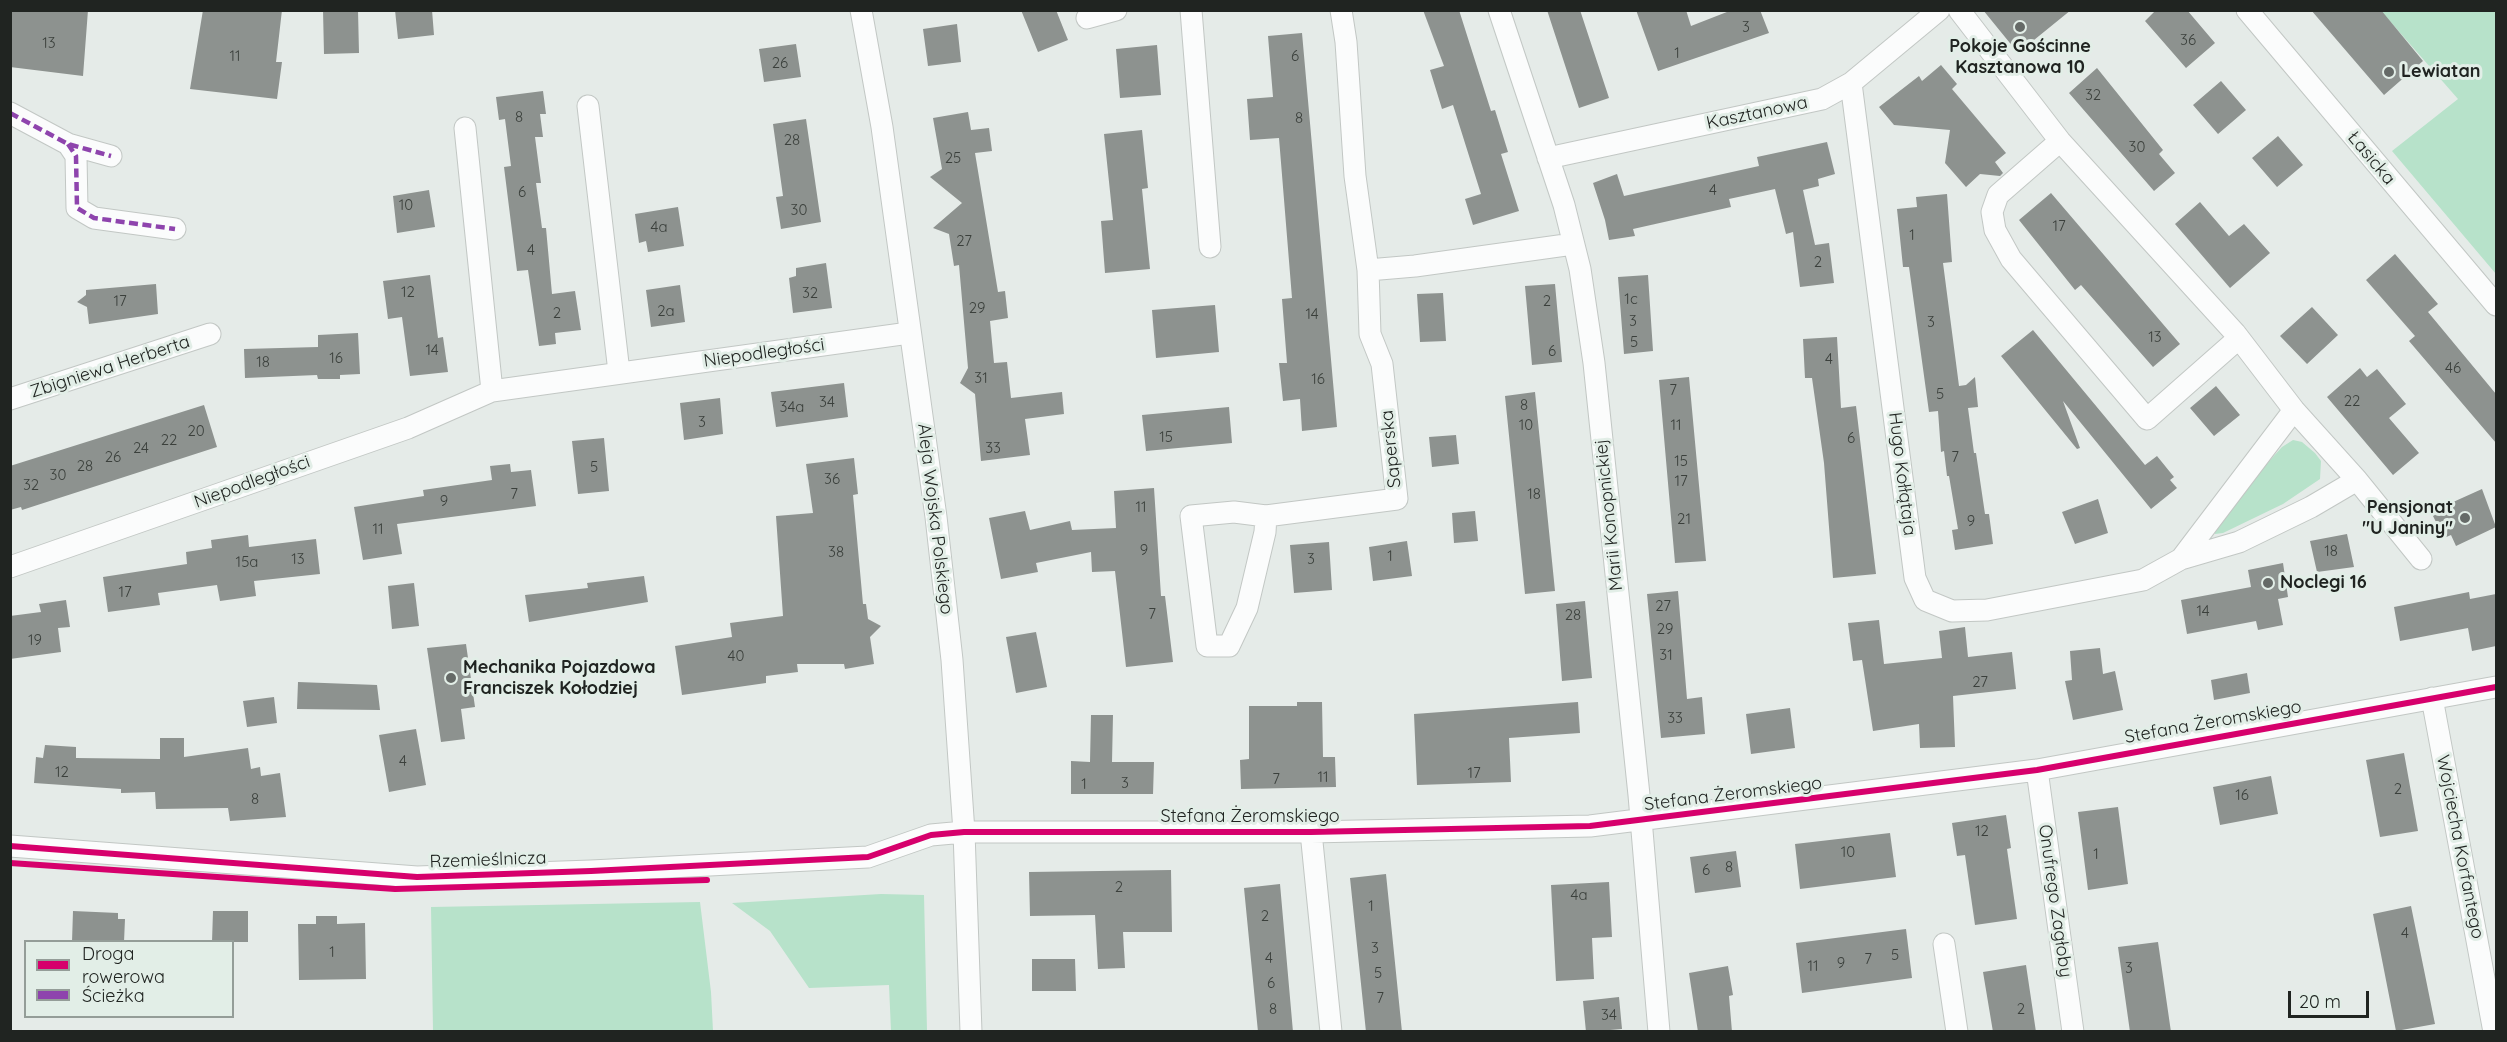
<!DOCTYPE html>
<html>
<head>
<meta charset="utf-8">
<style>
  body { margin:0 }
  #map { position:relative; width:2507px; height:1042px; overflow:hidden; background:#e5ebe8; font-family:Quicksand,sans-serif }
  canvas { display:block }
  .frame { position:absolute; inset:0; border:12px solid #202421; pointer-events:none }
  .legend { position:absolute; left:24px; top:940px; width:210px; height:78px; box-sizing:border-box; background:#e2eee7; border:2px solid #949d98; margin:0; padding:8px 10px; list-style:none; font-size:18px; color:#202421 }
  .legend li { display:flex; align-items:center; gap:12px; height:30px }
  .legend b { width:30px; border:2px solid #949d98 }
  .scale { position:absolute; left:2288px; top:991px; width:81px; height:27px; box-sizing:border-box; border:3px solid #202421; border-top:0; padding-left:8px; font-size:18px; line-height:21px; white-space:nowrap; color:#202421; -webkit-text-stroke:4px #e2eee7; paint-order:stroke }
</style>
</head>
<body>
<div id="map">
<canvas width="2507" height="1042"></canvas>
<div class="frame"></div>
<ul class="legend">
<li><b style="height:8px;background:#d6006c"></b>Droga rowerowa</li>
<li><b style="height:8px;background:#8e44ad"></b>Ścieżka</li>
</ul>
<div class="scale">20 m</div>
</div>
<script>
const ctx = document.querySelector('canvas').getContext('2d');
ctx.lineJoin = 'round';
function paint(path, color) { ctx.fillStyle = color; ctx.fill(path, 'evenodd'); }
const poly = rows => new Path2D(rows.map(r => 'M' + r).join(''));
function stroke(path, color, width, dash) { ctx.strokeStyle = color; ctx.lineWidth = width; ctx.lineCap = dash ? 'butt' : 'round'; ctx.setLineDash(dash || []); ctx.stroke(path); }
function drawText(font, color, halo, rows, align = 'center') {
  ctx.font = font + ' Quicksand,sans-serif'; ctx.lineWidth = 6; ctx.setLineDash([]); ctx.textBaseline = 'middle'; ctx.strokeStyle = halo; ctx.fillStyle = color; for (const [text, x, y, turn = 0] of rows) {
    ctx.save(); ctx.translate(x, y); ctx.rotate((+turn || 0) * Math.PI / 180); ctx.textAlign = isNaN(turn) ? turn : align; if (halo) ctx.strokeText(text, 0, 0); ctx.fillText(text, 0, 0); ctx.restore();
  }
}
paint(poly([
  [2381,11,2496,11,2496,274,2392,151,2458,99],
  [2293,440,2302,442,2315,453,2321,461,2320,479,2283,504,2223,533,2215,534,2212,529,2261,470,2282,447],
  [881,894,924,895,927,1031,891,1031,889,985,809,988,770,931,732,903],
  [700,902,711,992,713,1031,433,1031,431,907]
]), '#b7e2ca');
paint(poly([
  [10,10,88,10,83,76,10,67],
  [203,10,282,10,276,62,282,62,277,99,190,89],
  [323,10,358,10,359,53,324,54],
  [395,10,432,10,434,35,398,39],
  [1021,10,1056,10,1068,40,1038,52],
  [1423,10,1459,10,1491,111,1495,110,1508,152,1501,154,1519,211,1473,225,1465,199,1481,194,1453,105,1442,109,1430,70,1444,66],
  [1547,10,1580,10,1609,98,1579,108],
  [1636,10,1686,10,1691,26,1732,10,1760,10,1769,33,1658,71],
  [1983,10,2071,10,2018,53],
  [2156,10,2187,10,2215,43,2186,68,2145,21],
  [2311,10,2381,10,2423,61,2384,95],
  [957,24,961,62,928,66,923,29],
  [1302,33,1337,427,1302,431,1300,399,1283,401,1279,363,1287,363,1282,299,1292,298,1279,138,1250,140,1247,99,1273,97,1268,36],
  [796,44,801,77,764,82,759,49],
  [1157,45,1161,95,1120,98,1116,49],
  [1941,65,1957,84,1952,89,2006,153,1995,162,2003,173,2000,176,1980,174,1966,187,1945,163,1950,130,1894,125,1879,107,1919,76,1922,81],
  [2097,68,2163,150,2159,154,2175,173,2154,191,2069,93],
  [2221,81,2246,110,2218,134,2193,105],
  [543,91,546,114,540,114,543,137,535,137,541,183,536,183,542,228,546,228,552,294,575,291,581,330,555,333,556,344,539,346,528,270,517,271,504,167,511,166,505,119,499,120,496,97],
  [968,112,971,130,989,128,992,151,975,153,998,292,1005,291,1008,318,990,321,994,363,1007,362,1011,398,1062,392,1064,414,1025,419,1030,455,981,461,975,394,960,383,968,368,959,265,954,266,949,234,933,228,962,203,930,177,942,169,933,118],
  [806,119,821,222,781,229,776,197,783,196,773,124],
  [1142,130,1148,188,1142,189,1150,269,1105,273,1101,221,1113,220,1104,134],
  [2278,136,2303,165,2277,187,2252,158],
  [1827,142,1835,174,1818,179,1819,186,1803,190,1815,245,1829,243,1834,283,1800,287,1793,232,1786,234,1775,189,1729,199,1731,207,1633,229,1635,236,1609,240,1605,220,1593,183,1617,174,1624,196,1759,166,1757,157],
  [429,190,435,227,397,233,393,196],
  [2051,193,2180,344,2153,367,2081,285,2075,290,2019,220],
  [1947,194,1952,262,1943,263,1959,386,1966,385,1975,377,1978,407,1968,408,1974,453,1976,453,1985,514,1989,514,1993,544,1955,550,1952,530,1958,529,1949,476,1947,476,1944,451,1941,452,1938,411,1929,412,1909,267,1903,267,1897,209,1917,207,1916,197],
  [2200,202,2229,236,2244,224,2270,253,2230,288,2175,224],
  [678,207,684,246,648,252,646,241,639,243,635,214],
  [2395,254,2438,304,2428,312,2496,394,2496,443,2409,341,2415,336,2366,280],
  [826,263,832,308,793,313,789,278,796,276,796,268],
  [430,275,438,338,443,337,448,372,410,376,402,317,388,319,383,281],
  [1648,275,1653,351,1624,354,1618,277],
  [156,284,158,314,89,324,87,307,77,302,86,295,86,290],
  [1555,284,1562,362,1532,365,1525,286],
  [680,285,685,322,651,327,646,290],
  [1443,293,1446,341,1420,342,1417,294],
  [1215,305,1219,352,1156,358,1152,310],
  [2312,307,2338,335,2307,364,2280,336],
  [2033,330,2145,465,2157,456,2174,477,2170,480,2177,488,2151,509,2063,401,2080,448,2077,449,2001,356],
  [358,333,360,374,340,375,340,379,318,379,317,375,245,378,244,349,318,347,318,335],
  [1837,337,1841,408,1856,406,1876,574,1833,578,1824,463,1812,378,1805,378,1803,339],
  [2360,368,2367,377,2377,369,2406,404,2389,418,2419,453,2393,475,2327,397],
  [1689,377,1706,561,1675,563,1659,380],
  [844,383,848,417,776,427,771,392],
  [2216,386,2240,415,2214,436,2190,408],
  [1535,392,1555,591,1525,594,1505,396],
  [720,398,723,434,684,440,680,403],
  [204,405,217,447,22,510,21,507,10,510,10,466],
  [1229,407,1232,443,1146,451,1142,415],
  [1456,435,1459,464,1432,467,1429,437],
  [604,438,609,491,578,494,572,441],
  [854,458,858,494,853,495,863,604,866,604,868,619,881,626,870,637,874,664,845,669,844,664,797,664,798,672,766,676,766,683,682,695,675,646,732,637,730,623,783,616,776,516,813,513,806,464],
  [510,464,511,472,531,470,536,506,397,524,402,554,363,560,354,507,424,496,423,490,492,480,490,466],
  [1154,488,1161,596,1165,596,1173,662,1126,667,1115,571,1092,572,1091,552,1036,563,1038,572,1001,579,989,518,1025,511,1030,530,1070,521,1072,530,1116,528,1114,491],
  [2482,489,2496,527,2456,546,2451,535,2444,538,2431,512],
  [2098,499,2108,533,2075,544,2062,512],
  [1475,511,1478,541,1454,543,1452,513],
  [2347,534,2354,567,2317,572,2310,541],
  [248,535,249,547,316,539,320,574,254,581,256,596,220,601,217,585,158,593,160,605,108,612,103,577,187,564,186,552,212,548,211,540],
  [1407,541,1412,576,1373,581,1369,547],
  [1329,542,1332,590,1294,593,1290,545],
  [2283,563,2288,597,2278,599,2283,625,2258,630,2256,621,2187,634,2181,600,2251,587,2248,570],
  [644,576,648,602,529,622,525,595,588,588,587,583],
  [414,583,419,626,392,629,388,586],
  [1678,591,1687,699,1702,697,1705,734,1661,738,1647,594],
  [2469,592,2470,599,2496,594,2496,646,2472,651,2468,628,2400,641,2394,607],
  [66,600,70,627,58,628,61,652,10,659,10,616,41,612,39,604],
  [1585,601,1592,678,1562,681,1556,604],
  [1879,620,1884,664,1942,658,1939,631,1965,627,1968,657,2012,652,2016,689,1953,696,1955,747,1920,748,1919,724,1873,731,1862,660,1853,661,1848,623],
  [1036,632,1047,687,1016,693,1006,637],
  [466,644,475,707,461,709,465,739,441,742,427,648],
  [2100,648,2103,674,2115,671,2123,710,2073,720,2065,681,2072,680,2070,651],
  [2247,673,2250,693,2214,700,2211,680],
  [298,682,377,685,380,710,297,709],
  [274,697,277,723,247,727,243,701],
  [1297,702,1322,702,1323,757,1335,757,1336,787,1241,789,1240,760,1249,759,1249,706,1297,706],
  [1578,702,1580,733,1509,738,1511,782,1417,785,1414,714],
  [1790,708,1795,748,1751,754,1746,714],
  [1091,715,1113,715,1112,762,1154,762,1153,794,1071,794,1071,761,1090,762],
  [416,729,426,785,389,792,379,735],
  [160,738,184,738,184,757,248,748,251,769,260,767,261,776,280,773,286,817,230,821,228,808,156,809,155,792,121,793,121,789,34,783,36,757,43,758,45,745,76,747,76,758,160,759],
  [2404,753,2418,831,2380,837,2366,760],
  [2271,776,2278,814,2220,825,2213,787],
  [2118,807,2128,884,2088,890,2078,812],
  [2006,815,2011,848,2007,849,2017,919,1975,925,1965,855,1957,856,1952,823],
  [1890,833,1896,877,1800,889,1795,844],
  [1736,851,1741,887,1695,893,1690,857],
  [1171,870,1172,932,1123,932,1125,968,1098,969,1095,915,1030,916,1029,872],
  [1386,874,1402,1032,1366,1032,1350,878],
  [1609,882,1612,937,1592,938,1594,979,1556,981,1551,885],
  [1280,884,1293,1032,1258,1032,1244,888],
  [2411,906,2435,1024,2396,1031,2373,914],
  [73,911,118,913,118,919,125,919,124,942,72,942],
  [213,911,248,911,248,942,212,942],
  [316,916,337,916,337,924,365,923,366,979,299,980,298,924,316,924],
  [1906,929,1912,978,1802,993,1796,943],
  [2158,942,2171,1032,2130,1032,2118,947],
  [1032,959,1075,959,1076,991,1032,991],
  [2026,965,2036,1032,1993,1032,1983,972],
  [1728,966,1733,995,1729,996,1732,1032,1698,1032,1689,973],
  [1619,997,1622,1029,1586,1032,1583,1001]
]), '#8d928f');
const minor = poly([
  [861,10,882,127,936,517,952,660,964,832,971,1032],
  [1191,10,1210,247],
  [1341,10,1346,42,1355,176,1368,270,1415,266,1573,244],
  [1499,10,1564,205,1580,269,1594,363,1639,795,1659,1032],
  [1959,10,2060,141,2235,333,2294,410,2357,480,2421,559],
  [2247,10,2496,305],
  [1087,18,1116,10],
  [1851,83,1915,578,1925,600,1952,611,1987,610,2143,580,2181,559,2239,542,2311,507,2357,480],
  [588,106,619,372],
  [10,113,68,144,111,156],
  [465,128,492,391],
  [2060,141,1998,195,1992,212,1995,230,2011,259,2147,419,2239,338],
  [68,144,76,156,77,208,94,218,175,229],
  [1548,158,1822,99,1851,83,1939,10],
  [10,399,210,334],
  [1266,516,1265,532,1247,608,1229,646,1207,646,1191,516,1234,512,1266,516,1397,499,1382,364,1370,334,1368,270],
  [2181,559,2294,410],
  [10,567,408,428,492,391,909,333],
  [2432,698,2494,1032],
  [2037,770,2073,1032],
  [1311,832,1331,1032],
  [10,846,417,877,591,871,868,857,931,835,964,832,1311,832,1590,826,2037,770,2496,687],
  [1944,944,1957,1032]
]);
stroke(minor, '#c2c7c4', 23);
stroke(minor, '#fbfcfc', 21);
stroke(poly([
  [10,113,68,144,111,156],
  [68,144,76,156,77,208,94,218,175,229]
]), '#8e44ad', 4.5, [9, 4.5]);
stroke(poly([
  [10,846,417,877,591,871,868,857,931,835,964,832,1311,832,1590,826,2037,770,2496,687],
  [10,863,395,889,707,880]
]), '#d6006c', 6);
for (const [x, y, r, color] of [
  [2020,27,6,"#656a67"],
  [2389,72,6,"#656a67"],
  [2465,518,6,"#656a67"],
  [2268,583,6,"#656a67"],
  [451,678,6,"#656a67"]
]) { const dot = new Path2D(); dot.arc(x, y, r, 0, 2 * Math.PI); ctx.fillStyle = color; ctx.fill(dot); stroke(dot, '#e2eee7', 2); }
drawText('15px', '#3b403c', null, [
  ["3",1746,27],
  ["36",2188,40],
  ["13",49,43],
  ["1",1677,53],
  ["11",235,56],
  ["6",1295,56],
  ["26",780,63],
  ["32",2093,95],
  ["8",519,117],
  ["8",1299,118],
  ["28",792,140],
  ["30",2137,147],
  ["25",953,158],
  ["4",1713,190],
  ["6",522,192],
  ["10",406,205],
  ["30",799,210],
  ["17",2059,226],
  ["4a",659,227],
  ["1",1912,235],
  ["27",964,241],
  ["4",531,250],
  ["2",1818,262],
  ["12",408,292],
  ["32",810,293],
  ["1c",1631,299],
  ["17",120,301],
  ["2",1547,301],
  ["29",977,308],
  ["2a",666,311],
  ["2",557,313],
  ["14",1312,314],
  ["3",1633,321],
  ["3",1931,322],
  ["13",2155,337],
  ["5",1634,342],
  ["14",432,350],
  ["6",1552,351],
  ["16",336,358],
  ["4",1829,359],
  ["18",263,362],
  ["46",2453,368],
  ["31",981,378],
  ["16",1318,379],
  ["7",1673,390],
  ["5",1940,394],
  ["22",2352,401],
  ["34",827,402],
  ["8",1524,405],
  ["34a",792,407],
  ["3",702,422],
  ["10",1526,425],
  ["11",1676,425],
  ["20",196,431],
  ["15",1166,437],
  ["6",1851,438],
  ["22",169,440],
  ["24",141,448],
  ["33",993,448],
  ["26",113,457],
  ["7",1955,457],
  ["15",1681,461],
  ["28",85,466],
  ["5",594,467],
  ["30",58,475],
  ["36",832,479],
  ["17",1681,481],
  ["32",31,485],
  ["7",514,494],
  ["18",1534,494],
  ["9",444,501],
  ["11",1141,507],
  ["21",1684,519],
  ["9",1971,521],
  ["11",378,529],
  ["9",1144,550],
  ["18",2331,551],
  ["38",836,552],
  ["1",1390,556],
  ["13",298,559],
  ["3",1311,559],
  ["15a",247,562],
  ["17",125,592],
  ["27",1663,606],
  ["14",2203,611],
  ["7",1152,614],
  ["28",1573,615],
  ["29",1665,629],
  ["19",35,640],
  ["31",1666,655],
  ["40",736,656],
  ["27",1980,682],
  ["33",1675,718],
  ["4",403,761],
  ["12",62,772],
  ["17",1474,773],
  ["11",1323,777],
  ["7",1276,779],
  ["3",1125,783],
  ["1",1084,784],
  ["2",2398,789],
  ["16",2242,795],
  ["8",255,799],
  ["12",1982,831],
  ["10",1848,852],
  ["1",2096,854],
  ["8",1729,867],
  ["6",1706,870],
  ["2",1119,887],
  ["4a",1579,895],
  ["1",1371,906],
  ["2",1265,916],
  ["4",2405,933],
  ["3",1375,948],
  ["1",332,952],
  ["5",1895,955],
  ["4",1269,958],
  ["7",1868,959],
  ["9",1841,963],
  ["11",1813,966],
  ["3",2129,968],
  ["5",1378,973],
  ["6",1271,983],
  ["7",1380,998],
  ["8",1273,1009],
  ["2",2021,1009],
  ["34",1609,1015]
]);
drawText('bold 18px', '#202421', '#e2eee7', [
  ["Pokoje Gościnne",2020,47,"center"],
  ["Kasztanowa 10",2020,68,"center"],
  ["Lewiatan",2401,72],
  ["Pensjonat",2453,508,"right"],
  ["\"U Janiny\"",2453,529,"right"],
  ["Noclegi 16",2280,583],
  ["Mechanika Pojazdowa",463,668],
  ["Franciszek Kołodziej",463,689]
], 'left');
drawText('18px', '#202421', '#e2eee7', [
  ["Kasztanowa",1757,113,-12],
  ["Łasicka",2371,158,50],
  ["Niepodległości",764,353,-8],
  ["Zbigniewa Herberta",110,367,-18],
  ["Saperska",1391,449,-96],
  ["Hugo Kołłątaja",1902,474,83],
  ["Niepodległości",252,482,-20],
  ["Marii Konopnickiej",1609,515,-96],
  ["Aleja Wojska Polskiego",935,519,83],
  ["Stefana Żeromskiego",2213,722,-10],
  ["Stefana Żeromskiego",1733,794,-7],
  ["Stefana Żeromskiego",1250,817],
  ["Wojciecha Korfantego",2460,847,79],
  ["Rzemieślnicza",488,860,-2],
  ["Onufrego Zagłoby",2055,901,82]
]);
</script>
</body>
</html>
